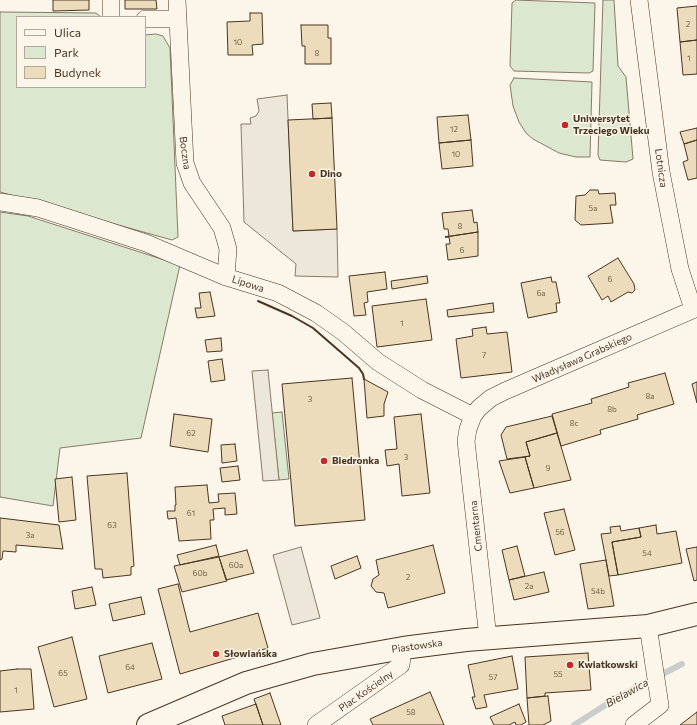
<!DOCTYPE html>
<html>
<head>
<meta charset="utf-8">
<style>
  body { margin:0 }
  #map { position:relative; width:697px; height:725px; overflow:hidden; background:#fbf6e9; font-family:Commissioner,sans-serif }
  canvas { display:block }
  .legend { position:absolute; left:16px; top:16px; width:130px; height:72px; box-sizing:border-box; background:#fbf6e9; border:1px solid #b4a999; margin:0; padding:5px 7px; list-style:none; font-size:12px; color:#4a3520 }
  .legend li { display:flex; align-items:center; gap:8px; height:20px }
  .legend b { width:20px; border:1px solid #b4a999 }
</style>
</head>
<body>
<div id="map">
<canvas width="697" height="725"></canvas>
<ul class="legend">
<li><b style="height:5px;background:#fbf6e9"></b>Ulica</li>
<li><b style="height:11px;background:#dce7d0"></b>Park</li>
<li><b style="height:11px;background:#ecdcbc"></b>Budynek</li>
</ul>
</div>
<script>
const ctx = document.querySelector('canvas').getContext('2d');
ctx.lineJoin = 'round';
function paint(path, color) { ctx.fillStyle = color; ctx.fill(path, 'evenodd'); }
const poly = rows => new Path2D(rows.map(r => 'M' + r).join(''));
function stroke(path, color, width, dash) { ctx.strokeStyle = color; ctx.lineWidth = width; ctx.lineCap = dash ? 'butt' : 'round'; ctx.setLineDash(dash || []); ctx.stroke(path); }
function drawText(font, color, halo, rows, align = 'center') {
  ctx.font = font + ' Commissioner,sans-serif'; ctx.lineWidth = 3; ctx.setLineDash([]); ctx.textBaseline = 'middle'; ctx.strokeStyle = halo; ctx.fillStyle = color; for (const [text, x, y, turn = 0] of rows) {
    ctx.save(); ctx.translate(x, y); ctx.rotate((+turn || 0) * Math.PI / 180); ctx.textAlign = isNaN(turn) ? turn : align; if (halo) ctx.strokeText(text, 0, 0); ctx.fillText(text, 0, 0); ctx.restore();
  }
}
const green = poly([
  [516,0,595,3,593,71,589,73,514,71,510,66,512,3,516,0],
  [603,0,614,0,618,66,626,77,633,159,626,162,600,160,598,155,603,0],
  [0,12,96,13,101,17,17,17,17,87,145,87,145,35,156,34,163,36,170,48,178,237,172,240,0,192,0,12],
  [514,78,592,82,590,157,576,157,559,153,533,139,526,133,519,122,513,106,510,85,514,78],
  [0,212,28,216,180,265,141,438,60,448,53,506,0,497,0,212],
  [282,412,289,479,279,480,272,413,282,412]
]);
paint(green, '#dce7d0');
stroke(green, '#887966', 1);
const parking = poly([
  [287,95,293,231,337,229,338,277,295,276,296,264,244,222,241,124,251,124,250,118,256,116,259,111,257,99,287,95],
  [268,370,279,480,263,481,252,371,268,370],
  [301,547,320,618,292,625,273,555,301,547]
]);
paint(parking, '#ede7d9');
stroke(parking, '#887966', 1);
stroke(poly([
  [574,725,618,697,682,664]
]), '#c9cecd', 6);
const building = poly([
  [53,0,89,0,89,10,53,11,53,0],
  [125,0,156,0,157,9,125,9,125,0],
  [697,6,697,40,680,42,677,8,697,6],
  [250,13,262,13,263,44,252,45,253,55,228,55,227,22,250,21,250,13],
  [301,25,328,25,328,38,331,38,331,64,305,64,305,46,302,46,301,25],
  [697,40,697,74,683,75,680,42,697,40],
  [331,103,332,118,313,119,312,104,331,103],
  [468,115,471,140,439,143,437,117,468,115],
  [332,118,337,229,293,231,288,120,332,118],
  [697,128,697,140,684,144,680,132,697,128],
  [471,140,473,166,442,169,439,143,471,140],
  [697,140,697,178,688,180,683,162,688,160,684,144,697,140],
  [590,190,598,190,599,194,615,193,616,205,610,205,613,223,581,225,575,220,576,196,585,195,590,190],
  [472,210,474,223,477,222,478,232,445,237,449,236,448,229,444,229,442,213,472,210],
  [478,232,478,256,448,260,446,244,450,244,449,237,445,237,478,232],
  [618,258,634,284,635,290,632,293,628,292,611,302,608,296,602,300,588,276,618,258],
  [385,272,387,289,367,292,368,302,364,303,366,315,354,316,349,276,385,272],
  [427,276,428,283,392,289,391,281,427,276],
  [551,277,552,282,556,282,560,303,556,303,557,312,528,318,521,283,551,277],
  [210,292,215,316,197,318,195,308,201,308,199,293,210,292],
  [426,299,432,340,377,347,372,306,426,299],
  [493,303,494,312,448,317,447,310,493,303],
  [486,327,487,334,507,332,512,372,461,378,456,339,473,336,472,329,486,327],
  [221,338,222,351,207,352,205,340,221,338],
  [222,359,225,380,211,382,208,361,222,359],
  [665,373,674,404,637,415,638,419,600,430,601,434,561,446,552,414,592,403,591,399,629,387,628,383,665,373],
  [352,378,365,520,295,526,282,384,352,378],
  [364,379,388,392,384,404,384,416,367,418,364,379],
  [697,382,697,403,692,384,697,382],
  [174,414,212,419,208,452,170,446,174,414],
  [421,414,430,493,402,496,399,464,387,466,385,450,397,449,394,417,421,414],
  [552,416,557,433,526,442,530,456,507,459,501,435,506,427,552,416],
  [557,433,571,480,534,488,525,457,530,456,526,442,557,433],
  [235,444,237,461,222,463,221,445,235,444],
  [525,457,534,488,510,493,499,461,525,457],
  [238,466,240,480,222,482,220,468,238,466],
  [127,473,134,566,131,567,131,575,103,578,102,569,95,569,87,476,127,473],
  [72,477,76,520,59,522,55,479,72,477],
  [207,485,209,503,219,502,218,494,235,493,237,514,225,515,225,508,213,509,214,520,210,520,211,539,179,541,176,518,168,519,167,511,175,511,175,505,176,505,175,487,207,485],
  [564,509,575,550,555,555,544,513,564,509],
  [0,518,59,525,63,549,16,545,16,552,3,551,2,559,0,560,0,518],
  [656,525,657,534,676,531,682,563,618,575,612,542,641,537,639,528,656,525],
  [620,526,621,531,639,528,641,537,612,542,618,575,609,576,601,534,611,533,610,527,620,526],
  [216,545,219,556,180,565,177,555,216,545],
  [433,545,445,593,388,608,384,593,376,592,371,586,373,579,379,575,376,560,433,545],
  [517,546,525,576,509,580,502,550,517,546],
  [697,547,697,580,694,581,686,549,697,547],
  [247,550,254,573,226,580,219,557,247,550],
  [357,556,361,568,335,579,331,566,357,556],
  [219,557,227,581,182,592,174,566,219,557],
  [606,560,614,606,588,609,580,564,606,560],
  [544,572,549,592,514,600,509,580,544,572],
  [178,584,190,632,258,613,268,648,180,674,158,589,178,584],
  [92,587,96,605,75,609,72,591,92,587],
  [141,597,145,614,113,621,109,604,141,597],
  [72,637,87,699,54,707,38,647,72,637],
  [152,643,162,679,108,693,99,656,152,643],
  [588,653,591,690,545,693,545,696,527,698,525,657,588,653],
  [512,656,518,689,484,695,487,707,476,709,472,697,475,697,468,665,512,656],
  [17,669,31,669,34,709,0,712,0,671,17,669],
  [430,692,444,725,373,725,370,719,430,692],
  [270,693,281,725,263,725,254,699,270,693],
  [548,696,551,721,543,725,529,725,527,698,548,696],
  [256,704,263,725,225,725,222,716,256,704],
  [519,704,526,722,521,725,516,725,515,722,509,725,494,725,490,717,519,704],
  [697,712,697,725,680,725,697,712]
]);
paint(building, '#ecdcbc');
stroke(building, '#4a3520', 1);
const street = poly([
  [111,0,111,17],
  [177,0,185,163,192,183,222,228,228,249,226,277],
  [639,0,661,172,680,269,693,309],
  [145,19,177,19],
  [0,202,38,208,146,243,226,277,278,293,316,313,343,332,378,362,422,390,473,416],
  [488,638,466,441,468,429,473,416,479,408,491,398,505,391,697,308],
  [316,725,401,665,403,648],
  [634,725,660,705,648,626]
]);
const secondary = poly([
  [148,725,246,683,313,664,403,648,466,640,648,626,697,614]
]);
stroke(street, '#4a3520', 18);
stroke(secondary, '#4a3520', 24);
stroke(street, '#fbf6e9', 17);
stroke(secondary, '#fbf6e9', 22);
stroke(poly([
  [258,301,292,316,313,328,359,368,363,374,364,379]
]), '#4a3520', 2);
for (const [x, y, r, color] of [
  [565,125,4,"#c62828"],
  [312,174,4,"#c62828"],
  [324,461,4,"#c62828"],
  [216,654,4,"#c62828"],
  [570,665,4,"#c62828"]
]) { const dot = new Path2D(); dot.arc(x, y, r, 0, 2 * Math.PI); ctx.fillStyle = color; ctx.fill(dot); stroke(dot, '#fbf6e9', 1.5); }
drawText('8px', '#725f47', null, [
  ["2",688,24],
  ["10",238,42],
  ["8",317,53],
  ["1",689,58],
  ["12",454,129],
  ["10",456,154],
  ["5a",593,208],
  ["8",460,226],
  ["6",462,250],
  ["6",610,279],
  ["6a",541,293],
  ["1",402,323],
  ["7",484,355],
  ["8a",650,396],
  ["3",310,399],
  ["8b",612,409],
  ["8c",574,423],
  ["62",191,433],
  ["3",406,457],
  ["9",548,468],
  ["61",191,513],
  ["63",112,525],
  ["56",560,532],
  ["3a",30,535],
  ["54",647,553],
  ["60a",236,565],
  ["60b",200,573],
  ["2",408,577],
  ["2a",529,586],
  ["54b",598,591],
  ["64",130,667],
  ["65",63,673],
  ["55",558,674],
  ["57",493,677],
  ["1",16,690],
  ["58",411,712]
]);
drawText('bold 10px', '#4a3520', '#fbf6e9', [
  ["Uniwersytet",573,119],
  ["Trzeciego Wieku",573,131],
  ["Dino",320,174],
  ["Biedronka",332,461],
  ["Słowiańska",224,654],
  ["Kwiatkowski",578,665]
], 'left');
drawText('10px', '#4a3520', '#fbf6e9', [
  ["Boczna",185,153,82],
  ["Lotnicza",661,168,82],
  ["Lipowa",248,284,18],
  ["Władysława Grabskiego",582,358,-24],
  ["Cmentarna",476,526,-96],
  ["Piastowska",417,646,-8],
  ["Plac Kościelny",366,691,-35]
]);
drawText('italic 11px', '#4a3520', '#fbf6e9', [
  ["Bielawica",627,693,-29]
]);
</script>
</body>
</html>
